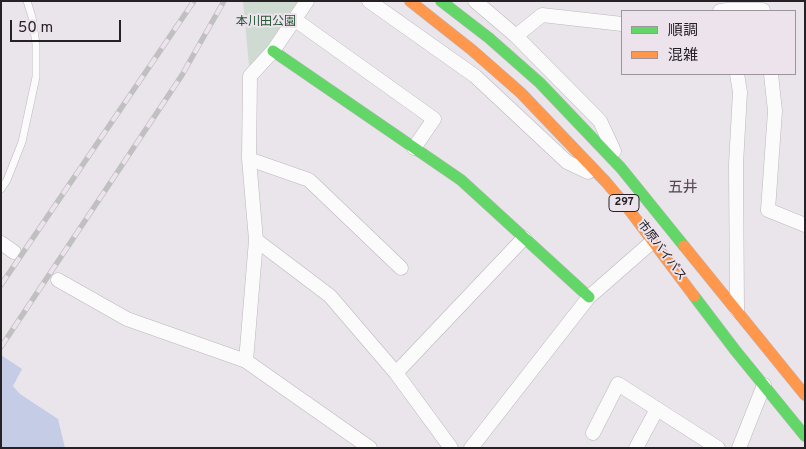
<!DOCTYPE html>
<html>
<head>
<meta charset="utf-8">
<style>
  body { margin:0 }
  #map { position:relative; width:806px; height:449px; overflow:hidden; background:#eae5eb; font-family:Overpass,"Noto Sans JP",sans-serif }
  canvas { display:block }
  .frame { position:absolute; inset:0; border:2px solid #252125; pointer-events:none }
  .legend { position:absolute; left:621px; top:10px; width:175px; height:65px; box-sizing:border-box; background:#ece3ed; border:1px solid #9c959d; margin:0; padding:6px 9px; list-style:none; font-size:15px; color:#252125 }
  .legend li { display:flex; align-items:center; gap:10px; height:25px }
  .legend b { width:25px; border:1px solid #9c959d }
  .scale { position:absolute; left:10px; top:20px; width:111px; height:22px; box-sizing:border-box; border:2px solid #252125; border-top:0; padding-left:6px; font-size:15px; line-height:18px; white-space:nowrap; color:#252125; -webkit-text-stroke:4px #ece3ed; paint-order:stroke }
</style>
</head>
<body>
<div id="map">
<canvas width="806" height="449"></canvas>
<div class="frame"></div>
<ul class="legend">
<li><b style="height:6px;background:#63d668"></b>順調</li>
<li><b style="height:6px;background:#ff974d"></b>混雑</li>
</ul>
<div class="scale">50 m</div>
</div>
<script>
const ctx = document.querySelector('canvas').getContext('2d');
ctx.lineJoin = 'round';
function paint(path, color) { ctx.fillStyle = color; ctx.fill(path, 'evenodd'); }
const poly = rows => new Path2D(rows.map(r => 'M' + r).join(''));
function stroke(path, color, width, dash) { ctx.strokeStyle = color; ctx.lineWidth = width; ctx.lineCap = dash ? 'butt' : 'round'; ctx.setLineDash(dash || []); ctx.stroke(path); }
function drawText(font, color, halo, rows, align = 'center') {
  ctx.font = font + ' Overpass,"Noto Sans JP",sans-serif'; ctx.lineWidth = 4; ctx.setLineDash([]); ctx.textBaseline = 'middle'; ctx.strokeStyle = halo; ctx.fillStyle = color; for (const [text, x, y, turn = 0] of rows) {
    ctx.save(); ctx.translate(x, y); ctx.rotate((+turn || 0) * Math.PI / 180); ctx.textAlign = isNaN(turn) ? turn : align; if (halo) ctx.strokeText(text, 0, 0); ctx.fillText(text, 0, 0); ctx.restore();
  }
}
paint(poly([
  [243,1,307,1,250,76]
]), '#cfdbd2');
paint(poly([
  [1,355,22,369,13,386,20,394,58,419,65,448,1,448]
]), '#c4cde5');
const lane = poly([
  [1,189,7,180,22,142,36,77,36,44,32,17,27,1]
]);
const street = poly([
  [369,1,475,76,567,162,588,172],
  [475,1,516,36,600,121,614,151],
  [720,11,727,10,763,10],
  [294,19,434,119,414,148],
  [516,36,542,15,622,24],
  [737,74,740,92,736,164,737,310],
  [771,74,775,111,768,210,805,225],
  [249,159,309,180,401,268],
  [256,240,330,296,396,373,451,448],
  [1,243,14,252],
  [58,280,127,319,246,361,370,448],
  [246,361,256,240,249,159,250,76,273,51,307,1],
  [396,373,524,238],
  [593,433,618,384,718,448],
  [471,448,589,297,653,241],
  [636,448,657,409],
  [739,448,764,385]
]);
const fast = poly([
  [441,1,489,38,540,83,621,168,684,246],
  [273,51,461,180,589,297],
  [694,296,735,350,805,436]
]);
const slow = poly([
  [410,1,472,50,521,93,606,182,627,207,694,296],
  [684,246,805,395]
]);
stroke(lane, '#bbb7bb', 8);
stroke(street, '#bbb7bb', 15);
stroke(fast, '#bbb7bb', 12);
stroke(slow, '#bbb7bb', 12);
stroke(lane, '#fcfbfc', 7);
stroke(street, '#fcfbfc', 14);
stroke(fast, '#63d668', 11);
stroke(slow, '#ff974d', 11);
const rail = poly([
  [1,285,194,1],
  [1,347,182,75,224,1]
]);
stroke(rail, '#c1c0c1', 5.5);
stroke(rail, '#ece3ed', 4, [11]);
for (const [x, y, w] of [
  [624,203,30]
]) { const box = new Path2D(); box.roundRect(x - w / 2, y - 8.5, w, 17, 4); ctx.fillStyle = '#ece3ed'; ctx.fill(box); stroke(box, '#252125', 1); }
drawText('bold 11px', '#252125', null, [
  ["297",624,203]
]);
drawText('12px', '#265634', '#ece3ed', [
  ["本川田公園",266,23]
]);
drawText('12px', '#252125', '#ece3ed', [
  ["市原バイパス",661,251,53]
]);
drawText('15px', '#4e474f', '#ece3ed', [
  ["五井",683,189]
]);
</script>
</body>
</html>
